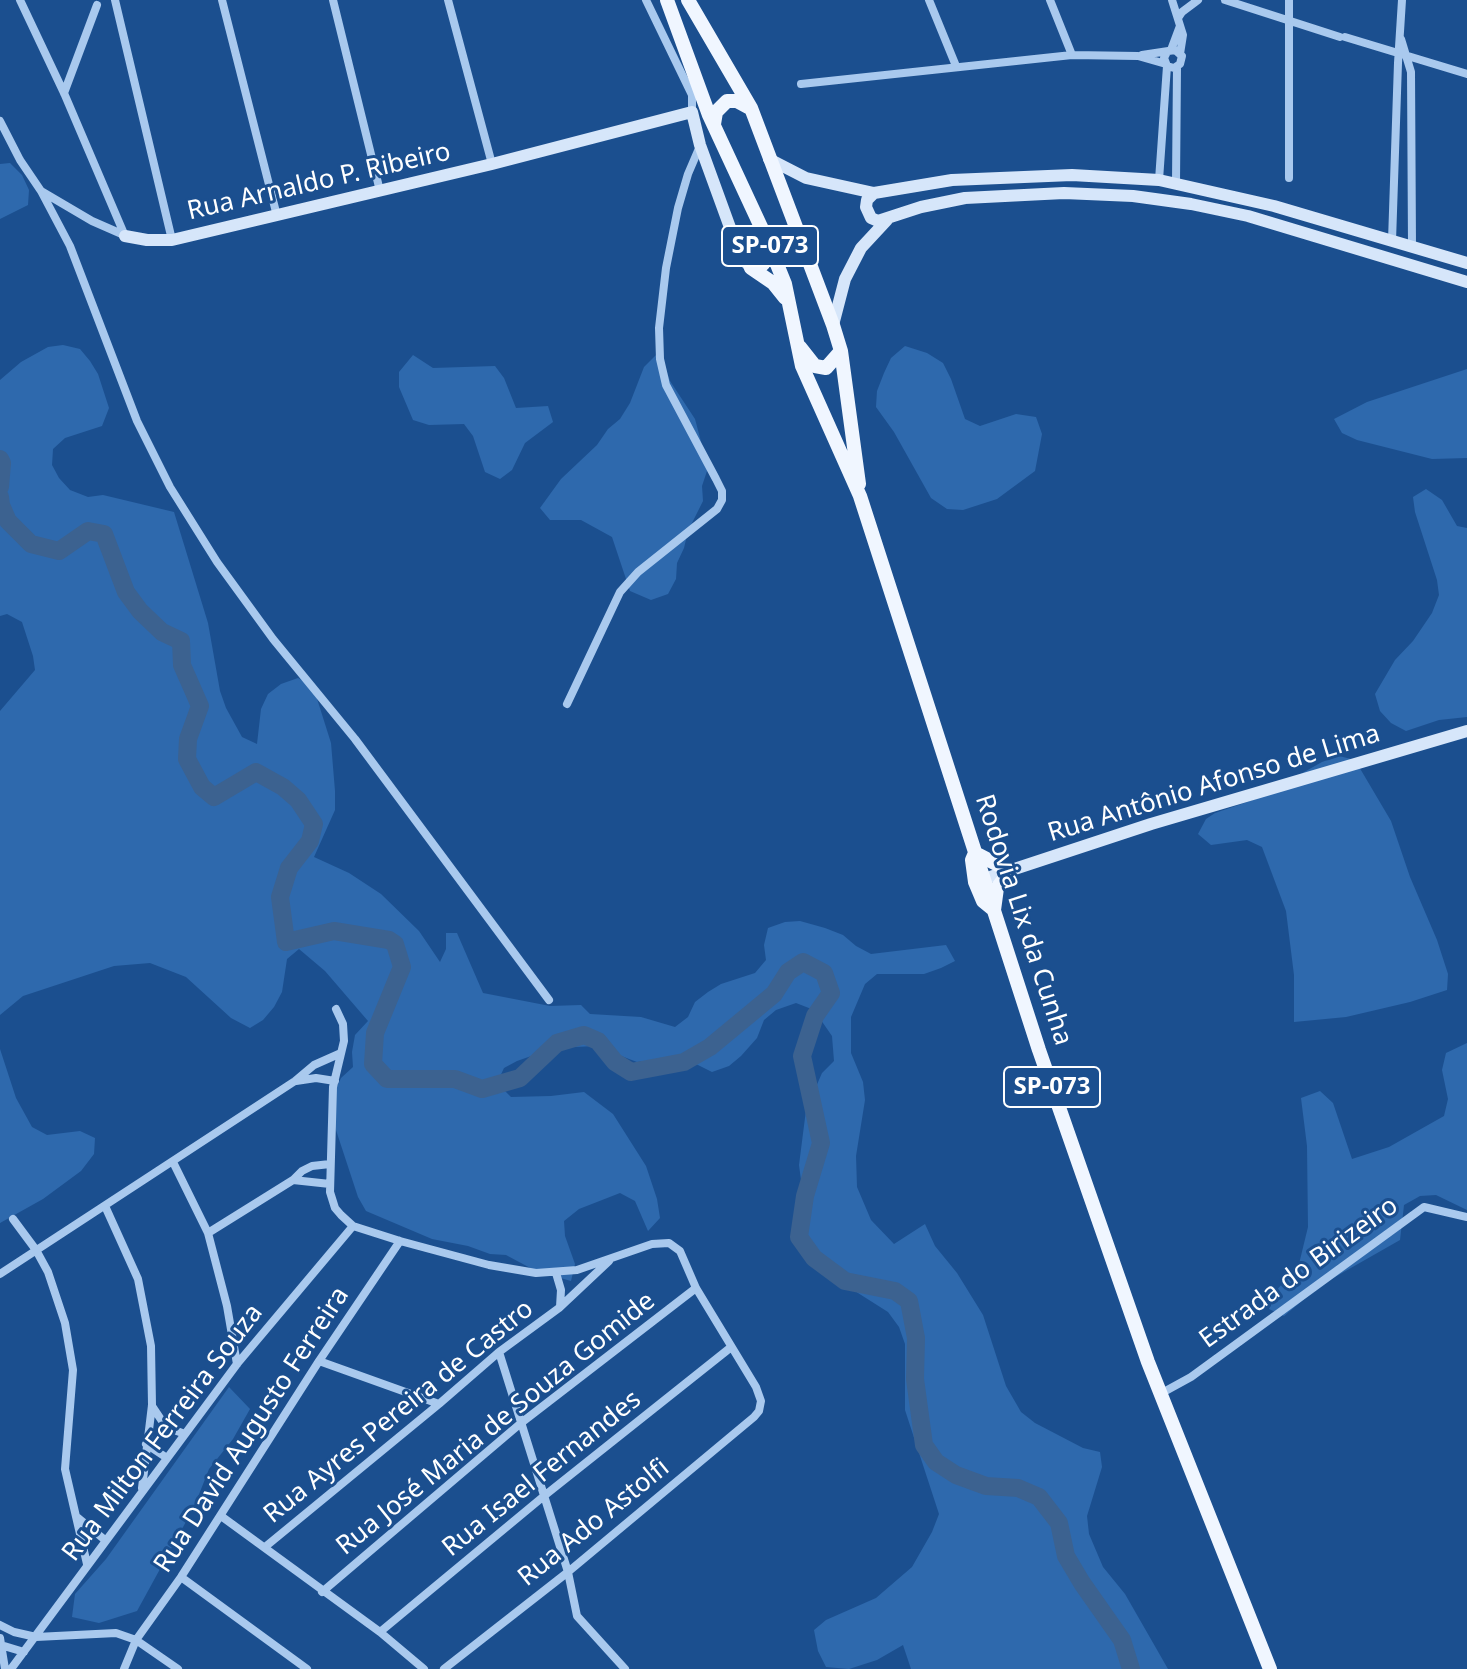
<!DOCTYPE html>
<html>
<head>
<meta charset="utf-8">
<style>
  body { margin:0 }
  canvas { display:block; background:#1b4f8f }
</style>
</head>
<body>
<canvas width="1467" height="1669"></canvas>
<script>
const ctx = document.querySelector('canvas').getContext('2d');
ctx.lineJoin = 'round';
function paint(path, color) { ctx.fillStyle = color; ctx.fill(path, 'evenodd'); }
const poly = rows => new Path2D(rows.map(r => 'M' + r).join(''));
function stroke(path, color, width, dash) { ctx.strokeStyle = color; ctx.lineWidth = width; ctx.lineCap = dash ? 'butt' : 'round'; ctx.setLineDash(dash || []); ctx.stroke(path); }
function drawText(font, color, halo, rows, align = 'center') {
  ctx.font = font + ' "Noto Sans",sans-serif'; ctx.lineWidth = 6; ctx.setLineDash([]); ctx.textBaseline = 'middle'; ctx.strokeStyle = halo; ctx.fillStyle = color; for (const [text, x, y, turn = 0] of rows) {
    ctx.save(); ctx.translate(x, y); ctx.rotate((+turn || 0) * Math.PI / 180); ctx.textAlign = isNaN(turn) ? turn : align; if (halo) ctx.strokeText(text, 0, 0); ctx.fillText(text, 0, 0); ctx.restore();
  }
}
paint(poly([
  [10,163,22,175,29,190,28,205,0,219,0,164],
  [63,345,80,349,90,361,98,374,109,408,102,426,65,438,53,449,52,465,59,478,70,490,88,497,103,495,174,512,208,623,220,691,226,708,242,737,257,744,261,709,268,694,281,684,298,678,313,686,331,743,335,791,335,810,314,857,349,873,381,894,419,931,440,962,446,949,446,933,457,933,483,993,550,1006,581,1005,590,1014,641,1017,675,1027,688,1017,695,1002,708,992,721,984,755,973,766,960,764,945,768,928,785,922,800,921,825,928,843,935,856,946,871,954,946,945,955,961,941,968,924,974,877,974,865,984,851,1017,851,1053,863,1082,865,1100,856,1156,857,1187,871,1220,894,1244,925,1224,935,1246,957,1273,983,1315,1006,1386,1021,1412,1035,1423,1083,1448,1100,1452,1102,1467,1087,1516,1089,1534,1103,1567,1125,1594,1168,1669,911,1669,903,1645,877,1660,849,1669,826,1667,818,1651,814,1630,826,1620,876,1598,912,1567,932,1532,939,1514,905,1410,905,1344,899,1327,888,1312,809,1262,798,1228,801,1180,799,1165,806,1110,822,1073,834,1061,832,1036,814,1010,796,1003,776,1010,764,1020,757,1038,741,1056,729,1066,712,1072,682,1057,637,1062,595,1046,554,1048,517,1061,504,1068,497,1083,511,1097,551,1096,584,1092,613,1114,646,1166,657,1199,660,1218,648,1231,635,1201,620,1193,579,1209,564,1221,565,1236,575,1264,571,1281,536,1271,506,1255,490,1254,468,1246,432,1239,366,1211,358,1197,334,1124,334,1093,341,1078,353,1067,352,1052,355,1035,368,1021,325,971,299,949,287,959,282,992,274,1007,263,1020,250,1028,231,1018,186,977,150,963,114,966,23,996,0,1015,0,711,35,670,33,656,22,622,7,614,0,616,0,380,21,362,48,347],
  [905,346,927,353,943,363,951,379,965,419,980,426,1016,414,1036,417,1042,434,1035,471,997,499,963,510,947,509,931,498,894,432,876,407,877,391,884,373,891,358],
  [660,351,670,381,695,419,708,468,702,486,703,501,688,531,684,548,677,563,676,579,668,594,651,600,630,591,612,537,581,520,550,520,540,508,561,479,597,445,608,429,620,419,630,403,644,367],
  [413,355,433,368,495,366,504,378,516,408,548,406,553,422,525,443,512,470,500,479,485,472,473,436,464,424,429,425,413,420,399,387,399,372],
  [1467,369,1467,458,1432,459,1357,440,1342,433,1334,419,1367,402],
  [1426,489,1442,500,1457,526,1467,528,1467,717,1439,720,1406,731,1391,723,1380,711,1375,694,1395,660,1413,641,1432,613,1439,595,1437,580,1415,512,1413,497],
  [1339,756,1355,760,1391,821,1410,877,1437,940,1448,974,1447,990,1410,1002,1346,1017,1294,1022,1294,975,1286,911,1262,847,1247,840,1211,845,1198,834,1206,819,1215,813,1256,799,1322,762],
  [1467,1043,1467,1210,1436,1195,1420,1196,1404,1205,1400,1240,1321,1285,1284,1316,1269,1309,1276,1291,1299,1264,1308,1227,1307,1146,1301,1098,1320,1091,1333,1103,1352,1159,1389,1147,1444,1116,1448,1099,1442,1070,1446,1053],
  [0,1049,16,1098,32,1127,47,1135,80,1131,95,1138,94,1154,81,1171,43,1199,0,1223],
  [229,1387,250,1409,233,1439,209,1469,194,1507,137,1611,99,1623,72,1617,75,1594,106,1559]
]), '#2e69ad');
stroke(poly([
  [0,459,2,463,0,487],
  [0,497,1,505,8,521,31,544,59,551,88,531,104,534,126,592,140,611,162,632,181,641,182,665,200,706,188,739,187,759,202,787,214,797,256,772,283,787,298,800,314,824,310,841,289,868,280,897,286,942,334,931,389,940,395,944,402,967,375,1033,373,1064,387,1079,455,1079,482,1089,520,1078,557,1043,584,1035,598,1041,615,1062,631,1072,684,1062,710,1047,774,994,788,972,803,962,824,973,831,993,815,1016,802,1056,821,1143,805,1196,799,1237,814,1258,845,1281,895,1291,909,1301,916,1338,915,1379,924,1445,936,1462,956,1475,986,1486,1018,1488,1039,1497,1059,1523,1066,1556,1082,1583,1122,1640,1131,1669]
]), '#3c6290', 18);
stroke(poly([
  [20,0,64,93,125,236],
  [115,0,172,240],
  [222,0,277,216],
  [333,0,380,191],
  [448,0,492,164],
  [646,0,692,95,692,112],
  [929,0,956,66],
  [1050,0,1072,55],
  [1172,0,1183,35,1180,54],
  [1225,0,1340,37],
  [1289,0,1289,178],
  [1178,18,1182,12,1198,0],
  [1345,37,1467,74],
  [1401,39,1411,72,1412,246],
  [1171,50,1180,26],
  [1142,55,1175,50,1182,56,1180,64,1174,68,1167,66,1164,58,1167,52],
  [801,84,1072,55,1138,56,1166,64],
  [64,93,97,5],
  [0,121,20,160,41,191,92,221,124,235],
  [1159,180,1167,66],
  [1176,182,1177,67],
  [41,191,70,246,137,421,170,487,217,562,273,639,355,739,549,1000],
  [1392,241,1398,63,1402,0],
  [567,704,620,592,638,572,717,509,722,500,722,491,716,479,666,385,660,359,659,328,666,268,678,208,688,174,700,146],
  [336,1009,343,1024,344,1041,333,1087,330,1192,335,1208,341,1215,353,1226,400,1241,489,1265,536,1273,577,1270,652,1244,669,1243,680,1251,696,1288,756,1387,761,1401,759,1411,754,1417,568,1572,444,1669],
  [296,1081,316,1078,335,1081],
  [173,1162,208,1233,227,1306,237,1364],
  [293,1180,330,1184],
  [105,1206,138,1279,151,1346,152,1405,142,1488],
  [13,1219,36,1250,48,1272,65,1323,73,1370,65,1469,87,1564],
  [208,1233,293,1180,302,1171,312,1166,330,1164],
  [556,1273,561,1290,560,1307],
  [0,1274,295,1081,314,1065,341,1053],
  [499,1352,568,1572,577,1616,625,1669],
  [319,1361,439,1404],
  [1160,1394,1191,1377,1424,1207,1467,1217],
  [152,1406,166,1427,185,1434],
  [146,1444,167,1458],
  [221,1516,380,1632,424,1669],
  [77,1517,105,1540],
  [265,1547,439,1404,499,1352,559,1308,609,1261],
  [181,1577,307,1669],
  [322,1592,521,1423,696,1288],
  [0,1625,14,1632,36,1637,116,1633,136,1640,178,1669],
  [380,1632,544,1496,730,1348],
  [0,1638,5,1669],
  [1,1645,24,1652],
  [11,1669,237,1364,353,1226],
  [124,1669,136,1640,181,1577,319,1361,400,1241]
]), '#a9c9ee', 8);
stroke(poly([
  [769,159,806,178,874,193],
  [125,236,147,240,172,240,492,164,692,112,700,145,740,255,751,268],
  [1467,263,1274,206,1159,180,1072,175,952,180,874,193,867,200,866,207,871,218,878,221,921,207,965,198,1064,193,1133,196,1191,204,1248,216,1467,282],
  [833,325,845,279,861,248,887,220],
  [975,882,1151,824,1467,731]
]), '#d6e6fa', 12);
stroke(poly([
  [667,0,709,115,768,242,785,284,802,366,860,496,1039,1050,1148,1362,1270,1669],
  [688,0,751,108,833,325,841,351,859,484],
  [714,124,716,112,727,101,737,101,750,108],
  [768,244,763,264,751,268,773,283,785,298],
  [800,347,815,366,826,368,841,351],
  [975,853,1010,871,997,888,994,910,983,901,975,882,972,860,975,853]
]), '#f0f6ff', 14);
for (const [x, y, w] of [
  [770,246,96],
  [1052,1087,96]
]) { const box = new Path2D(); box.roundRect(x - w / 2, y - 20, w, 40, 6); ctx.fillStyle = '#1b4f8f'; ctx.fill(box); stroke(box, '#fff', 2); }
drawText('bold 24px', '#fff', null, [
  ["SP-073",770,246],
  ["SP-073",1052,1087]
]);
drawText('26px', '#fff', '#1b4f8f', [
  ["Rua Arnaldo P. Ribeiro",319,182,-13],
  ["Rua Antônio Afonso de Lima",1214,784,-17],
  ["Rodovia Lix da Cunha",1023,920,72],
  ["Estrada do Birizeiro",1299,1273,-36],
  ["Rua Ayres Pereira de Castro",399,1412,-39],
  ["Rua José Maria de Souza Gomide",496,1424,-39],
  ["Rua David Augusto Ferreira",252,1430,-57],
  ["Rua Milton Ferreira Souza",163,1433,-53],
  ["Rua Isael Fernandes",542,1474,-39],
  ["Rua Ado Astolfi",594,1523,-39]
]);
</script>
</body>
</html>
